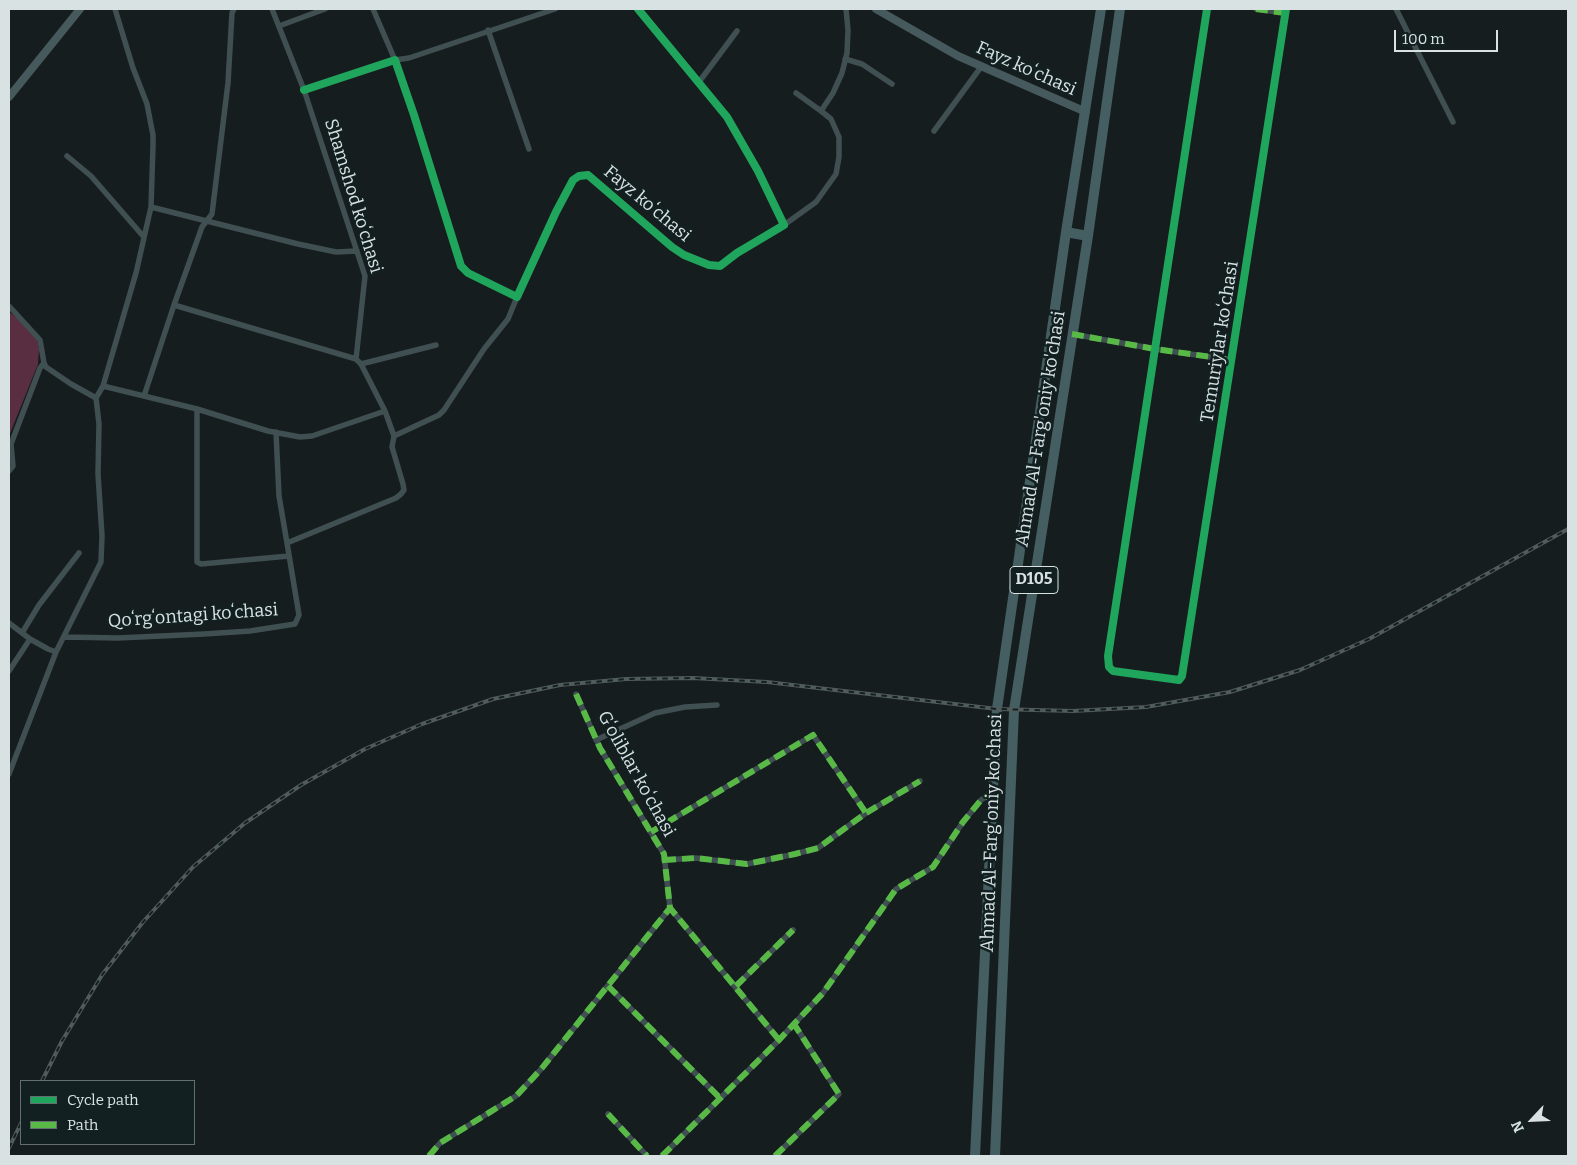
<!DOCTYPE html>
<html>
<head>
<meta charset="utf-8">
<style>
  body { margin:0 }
  #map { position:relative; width:1577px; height:1165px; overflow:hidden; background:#161d1e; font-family:Bitter,serif }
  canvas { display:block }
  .frame { position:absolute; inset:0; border:10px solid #d9e2e3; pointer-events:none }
  .legend { position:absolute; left:20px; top:1080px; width:175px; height:65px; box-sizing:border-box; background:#122022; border:1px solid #626e6f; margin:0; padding:6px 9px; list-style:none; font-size:15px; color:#d9e2e3 }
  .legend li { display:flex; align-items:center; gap:10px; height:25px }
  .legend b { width:25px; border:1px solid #626e6f }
  .north { position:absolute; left:1507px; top:1095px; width:50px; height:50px; -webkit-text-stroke:4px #122022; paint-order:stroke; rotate:245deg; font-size:14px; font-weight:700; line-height:20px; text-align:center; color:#d9e2e3 }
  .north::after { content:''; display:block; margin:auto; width:18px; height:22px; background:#d9e2e3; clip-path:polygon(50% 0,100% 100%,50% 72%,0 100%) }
  .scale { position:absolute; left:1394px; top:30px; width:104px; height:22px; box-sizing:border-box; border:2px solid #d9e2e3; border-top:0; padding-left:6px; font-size:15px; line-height:18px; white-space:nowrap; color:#d9e2e3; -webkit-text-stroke:4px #122022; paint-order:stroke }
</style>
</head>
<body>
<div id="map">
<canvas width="1577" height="1165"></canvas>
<div class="frame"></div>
<ul class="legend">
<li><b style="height:6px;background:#20a55d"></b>Cycle path</li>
<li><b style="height:6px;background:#58b947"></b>Path</li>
</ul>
<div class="north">N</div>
<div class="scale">100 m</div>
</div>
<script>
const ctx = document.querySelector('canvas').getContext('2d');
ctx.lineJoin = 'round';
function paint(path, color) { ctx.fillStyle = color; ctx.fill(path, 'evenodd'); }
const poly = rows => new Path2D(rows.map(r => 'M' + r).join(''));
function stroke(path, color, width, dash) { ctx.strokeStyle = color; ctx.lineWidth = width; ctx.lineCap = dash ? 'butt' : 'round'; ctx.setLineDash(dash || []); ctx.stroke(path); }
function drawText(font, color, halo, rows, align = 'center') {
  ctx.font = font + ' Bitter,serif'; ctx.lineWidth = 5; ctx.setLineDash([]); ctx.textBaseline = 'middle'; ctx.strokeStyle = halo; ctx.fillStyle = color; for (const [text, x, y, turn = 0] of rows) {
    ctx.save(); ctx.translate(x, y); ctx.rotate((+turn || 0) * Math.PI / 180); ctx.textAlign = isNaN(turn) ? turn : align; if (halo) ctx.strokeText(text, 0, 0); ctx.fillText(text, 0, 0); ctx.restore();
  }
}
paint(poly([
  [9,312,16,317,37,340,39,349,38,364,9,436]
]), '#592e41');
stroke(poly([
  [272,9,304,90,365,276,356,359,361,364,385,411,394,436],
  [373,9,395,60,409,58,555,9],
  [1207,9,1108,656,1109,667,1113,671,1179,680,1182,676,1286,9],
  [1256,9,1285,13],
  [1396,9,1453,122],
  [279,26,325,9],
  [488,30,529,149],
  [845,59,862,64,892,84],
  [699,82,737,31],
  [304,90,395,60,414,115,461,266,468,273,517,297,556,212,573,180,579,176,588,175,672,247,684,255,709,265,720,266,737,253,784,225,758,171,727,117,638,9],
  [796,93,821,111,833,93,842,73,847,53,848,30,846,9],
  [934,131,981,67],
  [67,156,91,176,143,236],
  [151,207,298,244,336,252,357,251],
  [784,225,816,202,836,174,839,157,839,137,831,119,821,111],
  [174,305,356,359],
  [9,306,40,340,44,363,46,367,71,384,96,398],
  [1072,334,1155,349,1232,360],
  [361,364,436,345],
  [103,386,136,273,151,207,153,146,153,135,147,104,133,68,115,9],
  [144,396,174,305,202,227,212,214,228,83,232,13,234,9],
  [197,409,197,562,201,564,289,556],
  [276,432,279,496,287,543],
  [394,436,439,415,444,410,484,349,508,319,517,297],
  [9,471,13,466,11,444,40,368,44,363],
  [9,623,30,639,48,649,56,652,101,562,102,536,98,474,99,424,96,398,103,386,197,409,268,431,300,437,312,436,385,411],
  [22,633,39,605,79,553],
  [64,637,118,638,204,634,250,631,295,624,299,615,287,543,396,498,401,494,404,490,403,484,392,447,394,436],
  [9,671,30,639],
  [576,694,600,748,664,854,670,908,779,1040],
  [596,740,655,713,685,707,717,705],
  [9,774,56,652],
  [651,832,813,735,866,813],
  [664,860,696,858,747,864,795,854,818,848,866,813,920,781],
  [608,986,720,1098],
  [736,986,793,930],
  [608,1114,647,1156],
  [429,1156,440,1143,516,1096,532,1079,542,1068,670,908],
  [662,1156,779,1040,823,993,896,889,933,867,963,822,981,800,993,792],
  [775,1156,839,1094,794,1024]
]), '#404f52', 5.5);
stroke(poly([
  [876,9,958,56,1086,112],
  [9,97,80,9]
]), '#465a5d', 8);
stroke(poly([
  [1066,232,1088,236],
  [975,1156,997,709,1066,232,1101,9],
  [995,1156,1014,710,1088,236,1120,9]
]), '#445e61', 10);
const rail = poly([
  [42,1081,62,1041,102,975,143,922,193,867,245,823,301,785,365,749,422,724,493,699,560,685,626,679,693,678,767,682,997,709,1073,711,1146,707,1230,692,1300,670,1369,639,1568,529],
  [9,1148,21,1123]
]);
stroke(rail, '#525b5c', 4);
stroke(rail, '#122022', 2, [5.5]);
stroke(poly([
  [1256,9,1285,13],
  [1072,334,1155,349,1232,360],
  [576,694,600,748,664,854,670,908,779,1040],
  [651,832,813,735,866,813],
  [664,860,696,858,747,864,795,854,818,848,866,813,920,781],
  [608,986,720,1098],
  [736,986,793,930],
  [608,1114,647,1156],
  [429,1156,440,1143,516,1096,532,1079,542,1068,670,908],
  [662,1156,779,1040,823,993,896,889,933,867,963,822,981,800,993,792],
  [775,1156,839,1094,794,1024]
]), '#58b947', 6, [12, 6]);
stroke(poly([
  [1207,9,1108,656,1109,667,1113,671,1179,680,1182,676,1286,9],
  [304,90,395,60,414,115,461,266,468,273,517,297,556,212,573,180,579,176,588,175,672,247,684,255,709,265,720,266,737,253,784,225,758,171,727,117,638,9]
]), '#20a55d', 8);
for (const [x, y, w] of [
  [1034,580,48]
]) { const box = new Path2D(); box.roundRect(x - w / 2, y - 13.5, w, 27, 4); ctx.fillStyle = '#122022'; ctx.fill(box); stroke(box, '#d9e2e3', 1); }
drawText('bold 16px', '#d9e2e3', null, [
  ["D105",1034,580]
]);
drawText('18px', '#d9e2e3', '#122022', [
  ["Fayz koʻchasi",1026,69,24],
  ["Shamshod koʻchasi",353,196,73],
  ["Fayz koʻchasi",647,204,40],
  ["Temuriylar koʻchasi",1220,342,-81],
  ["Ahmad Al-Farg'oniy ko'chasi",1041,429,-81],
  ["Qoʻrgʻontagi koʻchasi",193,616,-4],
  ["Gʻoliblar koʻchasi",636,774,61],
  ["Ahmad Al-Farg'oniy ko'chasi",992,833,-88]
]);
</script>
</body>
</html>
